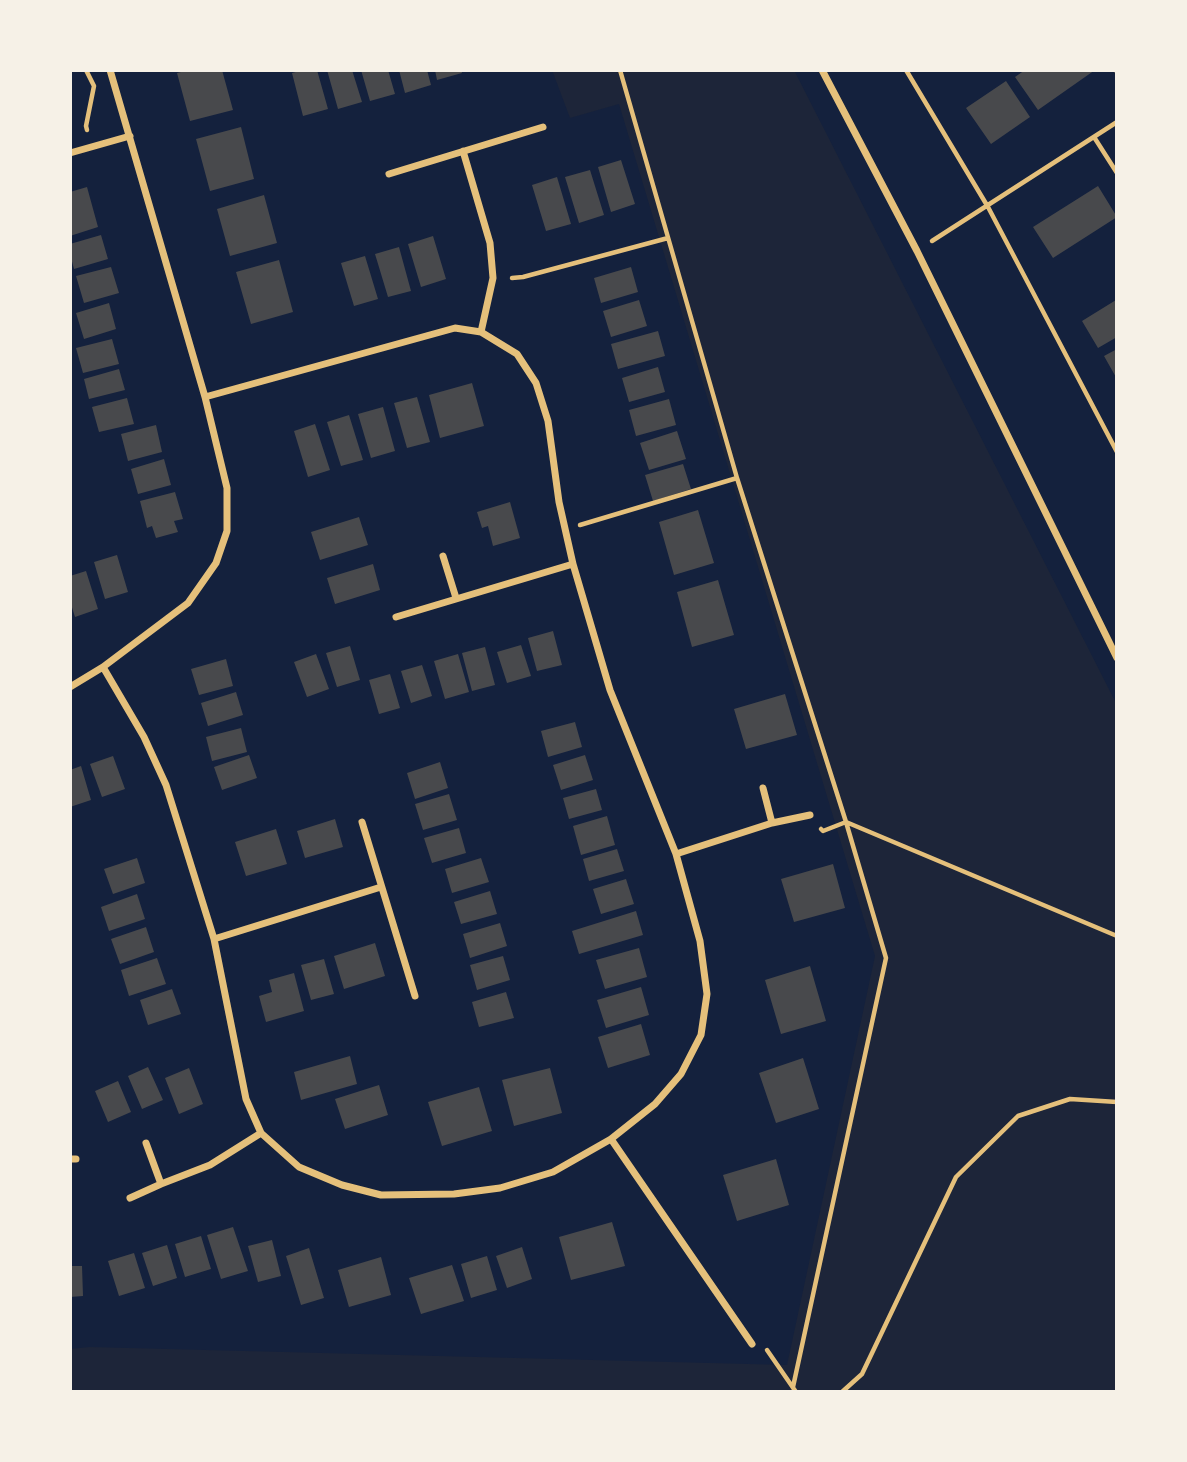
<!DOCTYPE html>
<html>
<head>
<meta charset="utf-8">
<style>
  body { margin:0 }
  #map { position:relative; width:1187px; height:1462px; overflow:hidden; background:#14213d; font-family:Overpass,sans-serif }
  canvas { display:block }
  .frame { position:absolute; inset:0; border:72px solid #f6f1e7; pointer-events:none }
</style>
</head>
<body>
<div id="map">
<canvas width="1187" height="1462"></canvas>
<div class="frame"></div>
</div>
<script>
const ctx = document.querySelector('canvas').getContext('2d');
ctx.lineJoin = 'round';
function paint(path, color) { ctx.fillStyle = color; ctx.fill(path, 'evenodd'); }
const poly = rows => new Path2D(rows.map(r => 'M' + r).join(''));
function stroke(path, color, width, dash) { ctx.strokeStyle = color; ctx.lineWidth = width; ctx.lineCap = dash ? 'butt' : 'round'; ctx.setLineDash(dash || []); ctx.stroke(path); }
paint(poly([
  [552,70,794,70,1117,705,1117,1392,70,1392,70,1349,90,1347,787,1365,875,956,619,104,570,118]
]), '#1d2539');
paint(poly([
  [189,70,222,70,233,110,190,121,177,73],
  [303,70,317,70,328,109,303,116,292,73],
  [327,70,352,70,362,102,338,109],
  [361,70,388,70,395,94,370,101],
  [399,70,427,70,431,85,405,93],
  [435,70,461,70,462,73,437,80],
  [1025,70,1095,70,1038,110,1015,77],
  [1006,81,1030,117,991,144,966,108],
  [241,127,254,179,210,191,196,139],
  [621,160,635,204,611,212,598,167],
  [590,170,604,215,579,223,565,177],
  [557,177,571,224,546,231,532,185],
  [1098,186,1117,217,1053,258,1033,227],
  [87,187,98,227,70,236,70,192],
  [264,195,277,243,230,256,217,209],
  [101,235,108,259,74,269,70,254,70,244],
  [433,236,446,279,421,287,408,244],
  [399,247,411,291,388,297,375,254],
  [365,256,378,299,354,306,341,263],
  [279,260,293,312,251,324,236,272],
  [111,267,119,293,84,303,76,276],
  [631,267,638,292,601,303,594,278],
  [639,300,647,326,611,337,603,311],
  [1116,300,1117,337,1098,348,1082,321],
  [109,303,116,329,84,339,76,313],
  [658,331,665,356,618,369,611,344],
  [112,339,119,364,83,373,76,348],
  [1117,349,1117,379,1104,356],
  [658,367,665,392,629,402,622,378],
  [119,369,125,390,89,399,84,379],
  [472,383,484,426,440,438,429,395],
  [417,397,430,442,407,448,394,403],
  [127,398,134,424,99,432,92,407],
  [669,399,676,425,636,436,629,410],
  [383,407,395,451,371,458,358,414],
  [349,415,363,460,341,466,327,422],
  [315,424,330,470,308,477,294,431],
  [156,425,162,452,128,461,121,434],
  [677,431,686,459,649,470,640,443],
  [164,459,171,485,138,494,131,469],
  [683,464,691,489,653,501,645,475],
  [175,492,183,519,174,521,178,532,156,538,152,526,147,528,140,501],
  [510,502,520,538,493,546,488,526,482,528,477,512],
  [698,510,714,563,674,575,659,522],
  [359,517,368,545,320,560,311,532],
  [117,555,128,592,105,599,94,562],
  [373,564,380,590,335,604,327,578],
  [86,571,98,609,75,617,70,601,70,576],
  [718,580,734,635,692,647,677,592],
  [553,631,562,665,537,671,528,638],
  [521,645,531,676,507,683,497,652],
  [350,646,360,680,337,687,326,653],
  [485,647,495,685,472,691,462,653],
  [316,654,329,689,307,697,294,662],
  [458,654,469,692,445,699,434,661],
  [226,659,233,686,199,695,191,669],
  [422,665,432,696,411,703,401,671],
  [390,674,400,708,379,714,369,680],
  [236,692,243,715,208,726,201,703],
  [785,694,797,735,746,749,734,709],
  [575,722,582,747,548,757,541,731],
  [241,728,247,752,212,761,206,737],
  [249,755,257,778,222,790,214,767],
  [585,755,593,780,561,790,553,765],
  [113,756,125,789,102,797,90,764],
  [440,762,448,788,415,799,407,773],
  [81,766,91,800,70,807,70,770],
  [596,789,602,810,569,819,563,798],
  [449,794,457,820,423,830,415,804],
  [607,816,615,845,581,855,573,826],
  [335,819,343,847,305,858,297,831],
  [459,828,466,853,432,863,424,838],
  [276,829,287,864,246,876,235,842],
  [617,849,624,871,589,881,583,859],
  [137,858,145,883,113,894,104,869],
  [481,858,489,882,452,893,445,869],
  [833,864,845,908,794,922,781,879],
  [626,879,634,904,601,914,593,889],
  [490,891,497,914,461,924,454,902],
  [137,894,145,919,109,931,101,907],
  [636,911,643,935,579,954,572,931],
  [500,923,507,946,470,958,463,934],
  [146,927,154,952,120,964,111,939],
  [375,943,385,976,344,989,334,956],
  [639,948,647,977,605,989,596,960],
  [503,956,510,980,477,990,470,965],
  [157,958,166,984,129,996,121,970],
  [324,959,334,994,311,1000,301,965],
  [810,966,826,1021,781,1034,765,980],
  [294,973,304,1011,266,1022,259,996,272,992,269,980],
  [641,987,649,1015,606,1028,597,1000],
  [172,989,181,1014,148,1025,140,1000],
  [506,992,514,1018,479,1027,472,1002],
  [641,1024,650,1055,608,1068,598,1037],
  [350,1056,357,1084,301,1100,294,1072],
  [803,1058,819,1109,776,1123,759,1073],
  [148,1067,163,1100,142,1109,128,1076],
  [189,1068,203,1104,179,1114,165,1078],
  [550,1068,562,1113,514,1126,502,1080],
  [118,1081,131,1112,108,1122,95,1091],
  [379,1085,388,1115,345,1129,335,1099],
  [479,1087,492,1131,442,1146,428,1102],
  [776,1159,789,1205,737,1221,723,1175],
  [612,1222,625,1266,571,1280,559,1237],
  [233,1227,248,1271,221,1279,207,1235],
  [201,1236,211,1269,185,1277,175,1244],
  [272,1240,281,1276,258,1282,248,1246],
  [167,1245,177,1278,153,1286,142,1253],
  [522,1247,532,1279,507,1288,496,1256],
  [309,1248,324,1298,301,1305,286,1256],
  [134,1253,145,1288,119,1296,108,1261],
  [487,1256,497,1290,471,1298,461,1264],
  [381,1257,391,1295,349,1307,338,1270],
  [452,1265,464,1301,421,1314,409,1278],
  [70,1266,82,1266,83,1296,70,1297]
]), '#48494c');
stroke(poly([
  [86,70,94,86,86,126,87,130],
  [620,70,737,478,846,822,886,958,793,1387],
  [906,70,988,207,1117,452],
  [1116,70,1117,72],
  [1094,137,1117,173],
  [932,241,1117,122],
  [512,278,523,277,668,238],
  [580,525,737,478],
  [821,829,823,831,846,822,1117,936],
  [767,1350,796,1392],
  [842,1392,862,1374,956,1177,1018,1116,1070,1099,1117,1102]
]), '#e5c07b', 4.5);
stroke(poly([
  [822,70,917,251,1117,658],
  [463,151,490,243,493,278,481,332],
  [70,153,130,136],
  [389,174,543,127],
  [443,556,456,598],
  [396,617,573,564],
  [103,667,144,737,166,785,214,939,246,1099,261,1133,299,1167,342,1185,381,1195,454,1194,500,1188,553,1172,611,1139,655,1104,681,1074,701,1035,707,994,700,941,676,854,610,690,573,564,559,502,548,421,536,383,517,354,481,332,455,328,205,397],
  [70,687,103,667,188,603,216,563,227,531,227,488,205,397,110,70],
  [763,788,772,823],
  [362,822,415,996],
  [676,854,772,823,810,815],
  [214,939,381,887],
  [611,1139,752,1344],
  [146,1143,161,1184],
  [70,1159,76,1159],
  [130,1198,161,1184,210,1165,261,1133]
]), '#e5c07b', 7);
</script>
</body>
</html>
